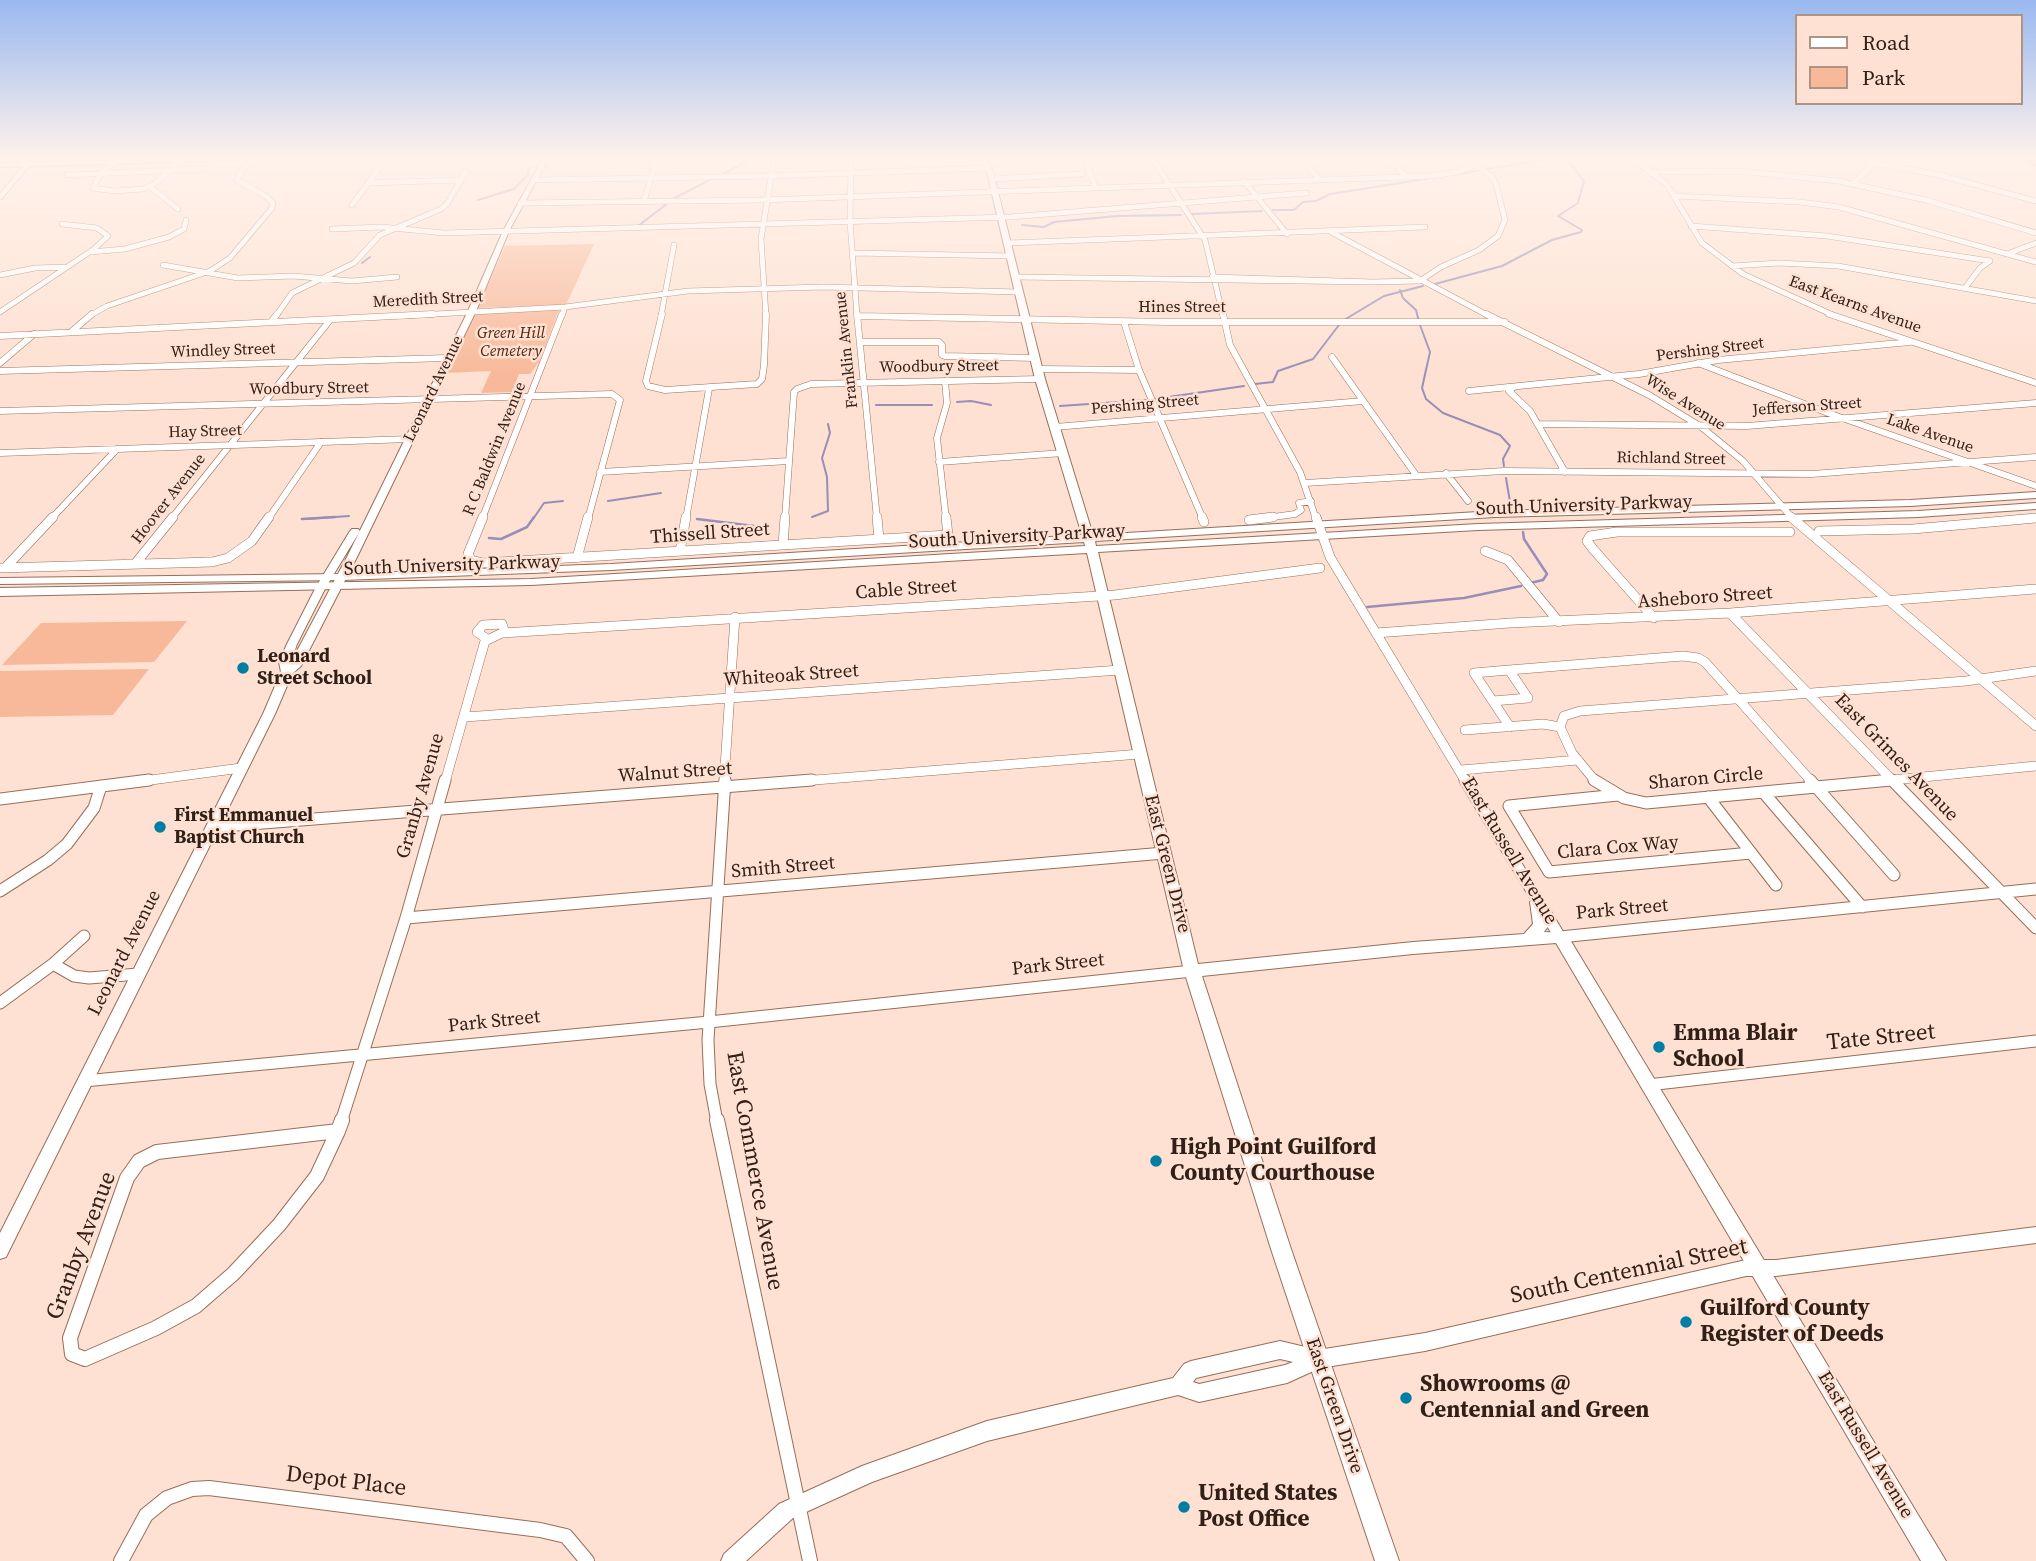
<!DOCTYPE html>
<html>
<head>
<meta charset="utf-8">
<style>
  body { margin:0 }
  #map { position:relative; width:2036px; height:1561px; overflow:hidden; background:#fee1d2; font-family:"Source Serif 4",serif }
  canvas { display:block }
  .legend { position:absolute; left:1795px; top:14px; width:228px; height:91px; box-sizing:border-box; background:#fee1d2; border:2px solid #ac9487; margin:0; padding:9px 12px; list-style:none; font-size:21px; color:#312017 }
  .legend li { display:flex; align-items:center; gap:14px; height:35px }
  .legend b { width:35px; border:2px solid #ac9487 }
</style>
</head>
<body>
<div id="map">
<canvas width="2036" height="1561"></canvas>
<ul class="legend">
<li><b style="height:9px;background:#fff"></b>Road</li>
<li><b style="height:19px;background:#f8b99a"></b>Park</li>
</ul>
</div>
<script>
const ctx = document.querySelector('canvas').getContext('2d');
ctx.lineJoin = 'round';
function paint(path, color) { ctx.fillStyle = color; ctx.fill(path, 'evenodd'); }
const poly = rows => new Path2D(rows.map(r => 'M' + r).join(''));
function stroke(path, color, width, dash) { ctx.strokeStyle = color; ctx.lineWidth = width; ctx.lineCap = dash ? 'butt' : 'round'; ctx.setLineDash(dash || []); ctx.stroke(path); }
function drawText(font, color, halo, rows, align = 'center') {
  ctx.font = font + ' "Source Serif 4",serif'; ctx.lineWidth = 5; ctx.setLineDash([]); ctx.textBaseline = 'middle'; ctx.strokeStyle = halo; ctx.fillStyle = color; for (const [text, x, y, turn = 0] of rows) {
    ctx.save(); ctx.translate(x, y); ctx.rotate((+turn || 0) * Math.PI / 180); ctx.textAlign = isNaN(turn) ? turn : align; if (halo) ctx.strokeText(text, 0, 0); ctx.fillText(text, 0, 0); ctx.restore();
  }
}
paint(poly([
  [594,244,566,305,478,308,505,246],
  [559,310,539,362,530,374,519,374,512,392,481,393,491,371,446,373,475,313],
  [187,621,154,662,2,665,41,623],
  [149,669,113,715,0,717,0,671]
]), '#f8b99a');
stroke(poly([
  [2020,158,2036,165],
  [2027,160,2036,161],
  [1487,169,1554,158],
  [1459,174,1477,171],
  [721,175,747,161],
  [673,199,713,178],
  [478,200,514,189,528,175,529,168],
  [1273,210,1294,210,1303,202,1316,201,1330,194,1432,178],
  [1192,214,1262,211],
  [1022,225,1044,227,1054,222,1117,216,1181,215],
  [638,226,668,203],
  [362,263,370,257],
  [1435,284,1502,266,1552,240,1581,232,1582,230,1558,216,1578,203,1584,181,1566,158],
  [1400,290,1403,298,1416,310,1419,322],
  [1344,320,1384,296,1423,286],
  [1420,325,1430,352,1422,388,1426,399,1443,413,1500,435,1510,446,1503,459,1504,466],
  [1255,384,1273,382,1278,371,1313,359,1339,325],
  [1155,399,1244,386],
  [957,402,971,401,991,405],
  [876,405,932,405],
  [1060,406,1147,400],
  [1506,478,1511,508],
  [608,501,661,493],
  [812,517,828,511,827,477,822,458,830,433,828,424],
  [307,519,349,516],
  [533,519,544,503,563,501]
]), '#978fb8', 2);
stroke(poly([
  [302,519,335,517],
  [697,519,762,527,770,525],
  [1523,532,1524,539,1547,574,1543,580,1530,583],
  [489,538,501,539,527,527,534,517],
  [1367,607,1464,598,1521,586]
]), '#978fb8', 2.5);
const minorFar4 = poly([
  [120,158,102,172,93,188,114,191,143,189,154,184,184,159],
  [851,158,850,222,857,316],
  [1084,158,1095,186],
  [1152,158,1205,240,1223,316],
  [1301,158,1319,179],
  [1387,158,1407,177],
  [1632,158,1667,185,1702,243,1743,274,1835,316],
  [1848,158,1939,175,2036,201],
  [545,160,663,158],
  [1653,172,1739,171,1838,181,1926,200,2036,233],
  [67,175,203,169],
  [992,179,1082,174],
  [533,180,770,176,989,168],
  [1244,181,1287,234],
  [368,183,460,180],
  [1853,184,1875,162],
  [149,186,178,209],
  [1675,196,1800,202,1839,207,2036,262],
  [0,197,28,164],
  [644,201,657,158],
  [520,203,762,200,1431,176,1458,172,1476,164],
  [352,205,387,158],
  [1691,226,1827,236,1990,261],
  [332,229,382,227,444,233,1010,217,1306,193],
  [1331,232,1489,316],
  [1008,243,1425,227],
  [90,252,125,249,169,237,184,229,186,220],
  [853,253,1011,256],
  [2007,254,2036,243],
  [163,265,238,278,293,276,352,281,397,277],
  [1732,266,1779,263,1838,266,2036,301],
  [0,275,35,268,67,267],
  [1016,277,1372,282,1212,277],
  [1372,282,1420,281,1441,267,1479,250,1498,236,1505,220,1496,184,1491,176,1467,158],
  [1965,288,1980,268,1990,261],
  [0,312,94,249,108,236,97,228,62,224],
  [89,316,107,306,210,271,230,258,272,208,273,203,267,197,237,180,243,169,255,158],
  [276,316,292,293,354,263,380,235,441,209,447,204,466,171],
  [399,316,565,307,688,291,822,287,1019,292],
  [562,316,565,307],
  [661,316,674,245],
  [766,316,761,239,774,159,772,158]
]);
const minorFar3 = poly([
  [662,314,646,381,648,386,665,390,757,384,762,379,764,365,766,314],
  [857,314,877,519],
  [1223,314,1230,345,1300,472,1316,519],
  [1486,314,1649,395,1700,426,1743,461,1793,519],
  [1829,314,2036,383],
  [859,316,1167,322,1505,322],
  [271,322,277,314],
  [1124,322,1139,370,1203,519],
  [71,332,92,314],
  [0,336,433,314],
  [861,342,939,342,942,345,942,355,945,356,1035,358],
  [1332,357,1416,475],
  [0,363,34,334],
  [1698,363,1828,413,2036,486],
  [1038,369,1139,370],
  [0,371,447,358],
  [945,381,947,403,937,438,946,519],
  [1514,387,1509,391,1530,411,1565,472],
  [1469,391,1639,374,1718,360,1910,342],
  [0,411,612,394,620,400,588,519],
  [1538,424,1747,426,2036,403],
  [1055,427,1363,401],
  [0,453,410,439],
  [939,462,1063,453],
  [600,472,789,461],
  [1446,473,1468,501],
  [1305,483,1504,471,1812,474,2036,457],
  [51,519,117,449],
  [171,519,330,320],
  [268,519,321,442],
  [482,519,562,314],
  [686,519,709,389],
  [785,519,794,392,797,389,811,384,1040,379],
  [1259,519,1295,514,1301,510,1299,503,1311,501],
  [2029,519,2036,518]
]);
const minorFar2 = poly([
  [483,517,468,554,471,560,483,563,948,535,946,517],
  [877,517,879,539],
  [1202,517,1204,522],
  [1316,517,1330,557,1466,782],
  [1791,517,2036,726],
  [1249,520,1273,517],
  [1819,531,1913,529,2036,518],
  [783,545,785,517],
  [680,551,686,517],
  [1485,551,1508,560,1559,622],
  [577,558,588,517],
  [135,564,173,517],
  [6,567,53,517],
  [0,568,212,562,228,558,252,541,269,517],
  [1730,613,1894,782],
  [1654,618,1593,549,1587,541,1590,536,1617,532,1790,532],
  [1376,633,1510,623,1730,613,2036,589],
  [487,639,477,632,483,625,502,624,505,633],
  [1509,670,1683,656,1698,658,1705,662,1812,782],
  [1493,701,1528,698,1509,670,1474,673,1510,727],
  [465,717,1120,670],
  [1465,730,1543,724,1560,727],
  [1461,770,1578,760],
  [136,782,241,768],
  [445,782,485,641,502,633,1115,595,1320,568],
  [724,782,735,617],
  [790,782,1140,754],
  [1596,782,1572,753,1560,727,1564,716,1580,711,1966,681,2036,671],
  [1872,782,2036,766]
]);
const minorFar1 = poly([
  [1465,780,1560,937,2036,889],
  [1594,780,1624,798,1646,803,1891,780],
  [1810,780,1894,875],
  [1892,780,2036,928],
  [1763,792,1862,907],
  [1618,795,1509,806,1549,872,1751,853],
  [1708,797,1776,885],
  [0,799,149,780],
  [212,827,812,780],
  [0,891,48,860,67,844,94,808,101,786],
  [406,918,1164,853],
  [53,964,74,976,89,978,138,974],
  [0,1003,53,964,84,936],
  [84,1081,709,1022,1192,971],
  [1648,1085,2036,1041],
  [341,1122,406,918,445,780],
  [717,1122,710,1084,708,1040,725,780]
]);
const minor = poly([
  [717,1120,810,1561],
  [338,1131,317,1176,279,1225,233,1274,196,1306,156,1328,85,1359,72,1354,70,1338,127,1178,139,1161,157,1152,338,1131],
  [338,1131,342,1120],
  [121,1561,146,1515,167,1498,192,1489,209,1488,540,1530,566,1536,587,1561]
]);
const tertiary = poly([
  [543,158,549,158,509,231,476,311,357,557,301,666,292,674,275,714,6,1257,0,1259,0,1233,263,714,281,672,279,662,287,644,316,587,350,531,352,529,358,529,360,531,326,587,297,644,290,664,347,557,468,311,503,231,543,158],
  [2036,1227,2036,1243,1776,1276,1746,1276,1425,1351,1320,1368,1287,1383,1199,1402,1178,1395,987,1441,872,1482,793,1518,746,1561,721,1561,724,1554,779,1504,862,1466,987,1421,1173,1378,1184,1364,1191,1361,1280,1341,1318,1350,1425,1333,1746,1260,1776,1260,2036,1227],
  [1280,1359,1293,1362,1285,1365,1199,1384,1193,1382,1196,1378,1280,1359]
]);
const secondary = poly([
  [196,158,257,158,254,160,0,167,0,163,196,158],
  [979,158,985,158,992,168,1045,379,1093,535,1495,511,1910,500,2036,492,2036,498,1910,506,1495,517,1095,541,1096,546,1478,524,1918,511,2036,503,2036,509,1918,517,1478,530,1098,552,1198,964,1413,942,1524,934,1533,924,1530,902,1533,898,1543,898,1549,925,1544,932,1566,933,1946,1561,1921,1561,1556,943,1413,954,1202,976,1291,1249,1399,1561,1375,1561,1271,1249,1184,971,1087,553,531,585,0,596,0,588,531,579,1085,546,1084,542,611,570,342,580,0,584,0,578,342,574,611,564,1082,535,1035,379,986,168,979,158]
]);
stroke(minorFar4, '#986e59', 6);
stroke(minorFar3, '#986e59', 7);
stroke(minorFar2, '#986e59', 10);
stroke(minorFar1, '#986e59', 13);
stroke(minor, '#986e59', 16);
stroke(tertiary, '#986e59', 2);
stroke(secondary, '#986e59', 2);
stroke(minorFar4, '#fff', 5);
stroke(minorFar3, '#fff', 6);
stroke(minorFar2, '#fff', 9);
stroke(minorFar1, '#fff', 11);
stroke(minor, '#fff', 14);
paint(tertiary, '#fff');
paint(secondary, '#fff');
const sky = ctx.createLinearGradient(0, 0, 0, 376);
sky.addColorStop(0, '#99b8f0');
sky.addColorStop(0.42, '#fff2eb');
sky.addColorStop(1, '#fff2eb00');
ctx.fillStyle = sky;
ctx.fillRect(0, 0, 2036, 376);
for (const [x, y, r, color] of [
  [243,668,7,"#007ea4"],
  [160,827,7,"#007ea4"],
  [1659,1047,7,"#007ea4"],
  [1156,1161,7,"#007ea4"],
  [1686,1322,7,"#007ea4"],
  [1406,1398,7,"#007ea4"],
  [1184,1507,7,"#007ea4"]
]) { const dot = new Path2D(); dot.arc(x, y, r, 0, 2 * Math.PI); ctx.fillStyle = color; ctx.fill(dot); stroke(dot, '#fee1d2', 2.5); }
drawText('16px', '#312017', '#fee1d2', [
  ["Meredith Street",428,300,-3],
  ["East Kearns Avenue",1855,305,20],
  ["Hines Street",1182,308],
  ["Franklin Avenue",847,350,-96],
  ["Pershing Street",1710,350,-7],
  ["Windley Street",223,351,-2],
  ["Woodbury Street",939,367,-1],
  ["Woodbury Street",309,389,-1],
  ["Leonard Avenue",434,389,-64],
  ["Wise Avenue",1685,403,32],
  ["Pershing Street",1145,405,-5],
  ["Jefferson Street",1807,407,-4],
  ["Hay Street",205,432,-2],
  ["Lake Avenue",1930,434,19],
  ["R C Baldwin Avenue",495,449,-68],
  ["Richland Street",1671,459,1],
  ["Hoover Avenue",169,499,-52]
]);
drawText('italic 16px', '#512811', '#fee1d2', [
  ["Green Hill",511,334],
  ["Cemetery",511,352]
]);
drawText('19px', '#312017', '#fee1d2', [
  ["South University Parkway",1584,506,-2],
  ["Thissell Street",710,534,-4],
  ["South University Parkway",1017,537,-3],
  ["South University Parkway",452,566,-2],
  ["Cable Street",906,590,-4],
  ["Asheboro Street",1705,598,-4],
  ["Whiteoak Street",791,676,-4],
  ["East Grimes Avenue",1896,758,46],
  ["Walnut Street",675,773,-4],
  ["Sharon Circle",1706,779,-5],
  ["Granby Avenue",421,796,-74],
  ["Clara Cox Way",1618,848,-5],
  ["East Russell Avenue",1509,851,59],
  ["East Green Drive",1167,864,76],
  ["Smith Street",783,868,-5],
  ["Park Street",1622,910,-5],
  ["Leonard Avenue",125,953,-63],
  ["Park Street",1058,965,-6],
  ["Park Street",494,1022,-6],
  ["East Green Drive",1334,1406,71],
  ["East Russell Avenue",1865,1445,59]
]);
drawText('bold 19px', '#312017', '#fee1d2', [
  ["Leonard",257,657],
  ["Street School",257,679],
  ["First Emmanuel",174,816],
  ["Baptist Church",174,838]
], 'left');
drawText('bold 23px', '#312017', '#fee1d2', [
  ["Emma Blair",1673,1034],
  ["School",1673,1060],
  ["High Point Guilford",1170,1148],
  ["County Courthouse",1170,1174],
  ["Guilford County",1700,1309],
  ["Register of Deeds",1700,1335],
  ["Showrooms @",1420,1385],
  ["Centennial and Green",1420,1411],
  ["United States",1198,1494],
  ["Post Office",1198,1520]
], 'left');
drawText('23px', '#312017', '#fee1d2', [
  ["Tate Street",1881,1038,-6],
  ["East Commerce Avenue",754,1171,80],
  ["Granby Avenue",82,1246,-69],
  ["South Centennial Street",1629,1272,-12],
  ["Depot Place",346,1482,7]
]);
</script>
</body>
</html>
